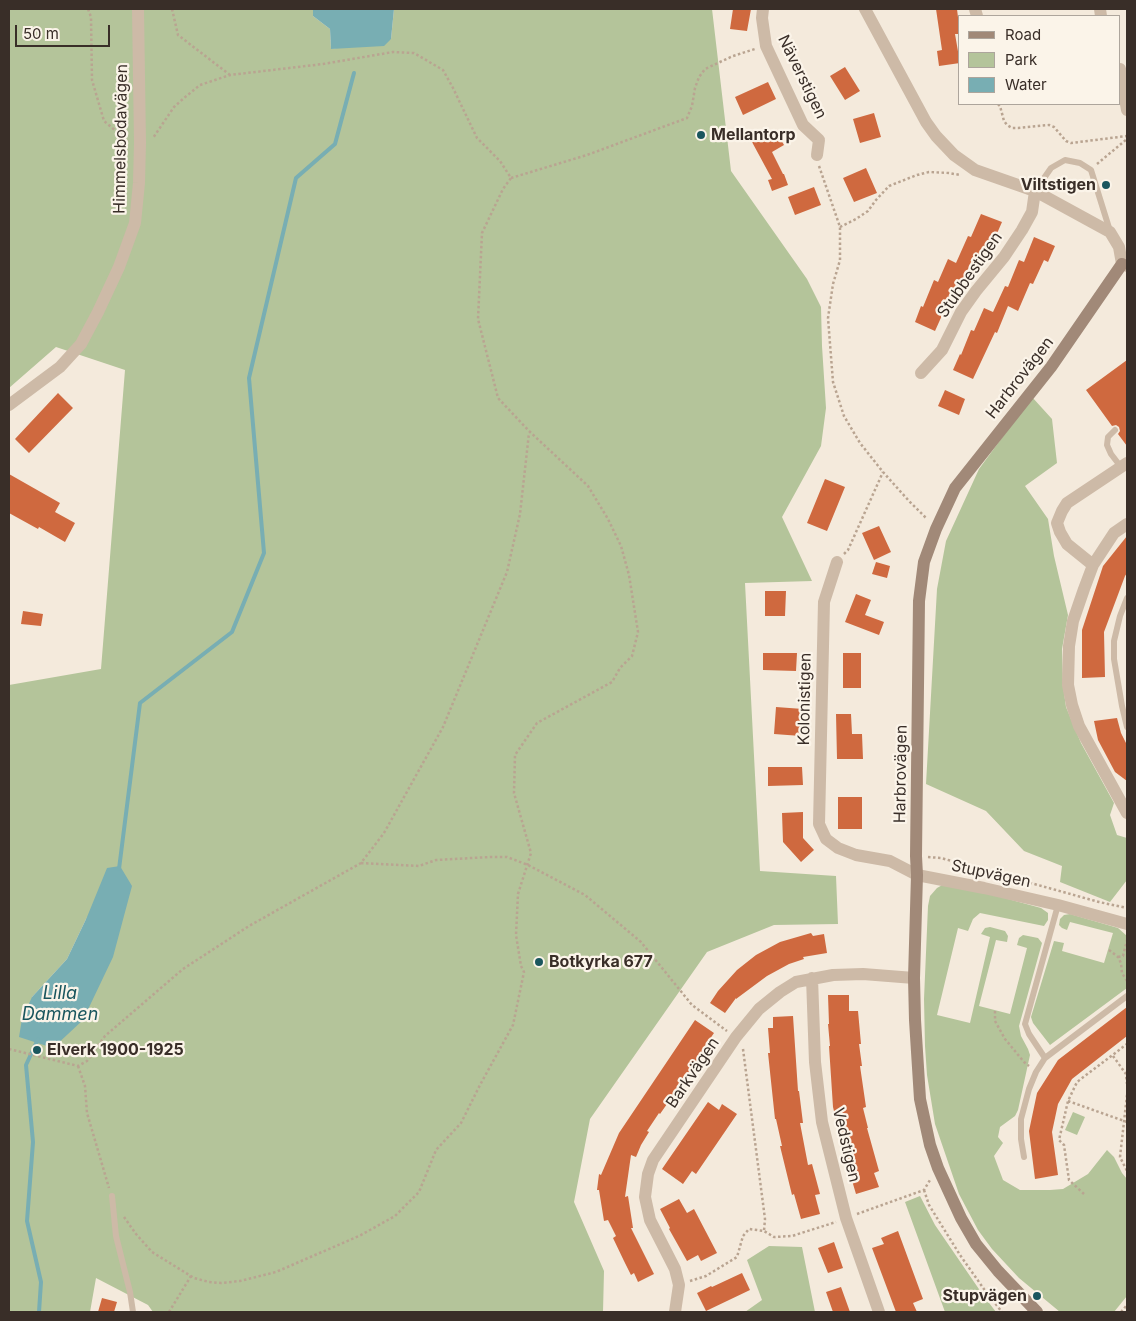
<!DOCTYPE html>
<html>
<head>
<meta charset="utf-8">
<style>
  body { margin:0 }
  #map { position:relative; width:1136px; height:1321px; overflow:hidden; background:#f4eadc; font-family:Inter,sans-serif }
  canvas { display:block }
  .frame { position:absolute; inset:0; border:10px solid #392e28; pointer-events:none }
  .legend { position:absolute; left:958px; top:15px; width:162px; height:90px; box-sizing:border-box; background:#fbf4e9; border:1px solid #ada59c; margin:0; padding:6px 9px; list-style:none; font-size:15px; color:#392e28 }
  .legend li { display:flex; align-items:center; gap:10px; height:25px }
  .legend b { width:25px; border:1px solid #ada59c }
  .scale { position:absolute; left:15px; top:25px; width:95px; height:22px; box-sizing:border-box; border:2px solid #392e28; border-top:0; padding-left:6px; font-size:15px; line-height:18px; white-space:nowrap; color:#392e28; -webkit-text-stroke:4px #fbf4e9; paint-order:stroke }
</style>
</head>
<body>
<div id="map">
<canvas width="1136" height="1321"></canvas>
<div class="frame"></div>
<ul class="legend">
<li><b style="height:6px;background:#a18978"></b>Road</li>
<li><b style="height:14px;background:#b4c49a"></b>Park</li>
<li><b style="height:14px;background:#78aeb3"></b>Water</li>
</ul>
<div class="scale">50 m</div>
</div>
<script>
const ctx = document.querySelector('canvas').getContext('2d');
ctx.lineJoin = 'round';
function paint(path, color) { ctx.fillStyle = color; ctx.fill(path, 'evenodd'); }
const poly = rows => new Path2D(rows.map(r => 'M' + r).join(''));
function stroke(path, color, width, dash) { ctx.strokeStyle = color; ctx.lineWidth = width; ctx.lineCap = dash ? 'butt' : 'round'; ctx.setLineDash(dash || []); ctx.stroke(path); }
function drawText(font, color, halo, rows, align = 'center') {
  ctx.font = font + ' Inter,sans-serif'; ctx.lineWidth = 4.5; ctx.setLineDash([]); ctx.textBaseline = 'middle'; ctx.strokeStyle = halo; ctx.fillStyle = color; for (const [text, x, y, turn = 0] of rows) {
    ctx.save(); ctx.translate(x, y); ctx.rotate((+turn || 0) * Math.PI / 180); ctx.textAlign = isNaN(turn) ? turn : align; if (halo) ctx.strokeText(text, 0, 0); ctx.fillText(text, 0, 0); ctx.restore();
  }
}
paint(poly([
  [9,9,313,9,313,16,330,29,331,49,391,39,394,9,712,9,731,171,807,279,821,307,822,346,826,408,821,446,782,517,812,581,745,583,760,871,836,876,838,924,774,925,707,952,590,1119,574,1202,604,1271,603,1312,153,1312,148,1305,96,1278,90,1312,9,1312,9,685,101,669,125,370,56,347,9,388],
  [87,917,53,1048,32,997,67,959],
  [1032,397,1052,419,1057,463,1025,486,1048,519,1054,556,1068,615,1062,649,1063,685,1066,707,1081,743,1114,803,1110,815,1117,835,1127,838,1127,880,1110,902,1060,882,1062,866,1024,851,986,811,926,784,937,589,946,541,979,469],
  [944,884,975,890,1041,908,1048,913,1048,920,1044,926,980,913,973,919,968,931,958,928,937,1015,970,1023,990,937,981,934,985,928,990,927,1005,931,1008,936,1007,942,996,940,979,1006,1010,1014,1027,948,1017,945,1019,938,1023,935,1038,938,1042,943,1019,1026,1021,1036,1028,1049,1030,1055,1018,1110,1015,1116,1000,1127,998,1137,1003,1143,994,1156,1003,1180,1020,1190,1050,1190,1063,1189,1088,1174,1107,1150,1114,1157,1122,1173,1127,1179,1127,1296,1114,1312,1060,1312,1019,1278,992,1249,978,1230,959,1194,935,1124,927,1075,925,1046,924,999,928,906,930,896,937,888],
  [1070,914,1118,928,1127,936,1127,988,1050,1045,1033,1023,1031,1017,1054,941,1064,943,1062,951,1104,963,1113,933,1070,922,1067,930,1062,928,1059,925,1060,919,1064,915],
  [1073,1112,1085,1117,1077,1135,1065,1130],
  [920,1196,935,1225,983,1295,996,1312,945,1312,905,1202],
  [769,1246,802,1247,815,1312,745,1312,762,1300,747,1260]
]), '#b4c49a');
paint(poly([
  [313,9,394,9,391,39,384,46,331,49,330,29,313,16],
  [120,866,132,886,113,957,83,1020,53,1048,19,1037,22,1019,32,997,67,959,87,917,107,868]
]), '#78aeb3');
stroke(poly([
  [119,869,140,703,232,632,264,553,249,378,296,178,335,144,354,73],
  [38,1039,26,1065,33,1142,27,1221,41,1282,39,1312]
]), '#78aeb3', 4);
paint(poly([
  [733,9,751,9,747,31,730,29],
  [936,9,957,9,960,34,955,34,960,63,939,66,937,51,942,50],
  [845,67,860,91,845,100,830,76],
  [768,82,776,99,743,115,735,97],
  [874,113,881,137,860,143,853,119],
  [775,129,784,145,772,152,783,174,784,174,788,185,772,191,768,180,772,179,752,142],
  [866,168,877,193,854,202,843,178],
  [814,187,821,205,795,215,788,197],
  [981,214,1002,222,995,238,991,237,982,260,973,257,962,284,957,282,935,331,915,322,921,306,923,307,934,280,938,282,948,259,956,263,968,236,971,237],
  [1034,237,1055,246,1048,262,1044,260,1033,284,1030,283,1018,311,1008,306,997,333,995,332,973,379,953,370,960,354,961,355,971,330,974,331,984,308,993,312,1005,286,1008,287,1019,260,1024,262],
  [1127,360,1127,446,1118,434,1120,431,1119,427,1116,425,1112,426,1086,390],
  [945,390,965,399,959,415,938,406],
  [58,393,73,408,29,453,15,439],
  [9,474,60,503,55,512,75,523,65,542,39,527,38,529,9,513],
  [825,479,845,487,827,531,807,523],
  [879,526,891,552,874,560,862,533],
  [1127,536,1127,573,1125,576,1104,632,1105,677,1082,678,1082,630,1103,566],
  [876,562,890,566,887,578,872,574],
  [765,591,786,591,785,616,765,616],
  [856,594,871,600,865,615,884,622,879,635,845,622],
  [23,611,43,614,41,626,21,624],
  [763,653,797,653,796,671,763,670],
  [843,653,861,653,861,688,843,688],
  [776,707,803,709,801,736,774,734],
  [836,714,851,714,852,734,862,734,863,759,837,759],
  [1117,718,1121,733,1127,745,1127,781,1115,772,1098,740,1094,721],
  [768,767,802,767,803,785,768,786],
  [838,797,862,797,862,829,838,829],
  [803,812,803,838,814,850,801,862,783,842,782,813],
  [811,933,813,936,824,934,827,953,803,957,804,959,789,964,767,976,736,999,736,998,725,1013,710,1003,718,991,737,970,756,955,780,942],
  [828,995,849,995,849,1011,858,1011,861,1044,859,1044,862,1066,860,1066,866,1107,863,1108,868,1128,867,1128,879,1171,874,1173,879,1187,856,1194,845,1157,833,1107,829,1046,830,1046,828,1024,829,1024],
  [1127,1007,1127,1036,1072,1079,1058,1104,1052,1132,1058,1175,1035,1179,1029,1131,1037,1093,1058,1060],
  [793,1016,798,1091,799,1091,803,1123,800,1123,808,1165,812,1164,820,1194,815,1195,820,1214,801,1219,794,1194,792,1195,780,1146,782,1146,776,1119,775,1119,768,1053,770,1053,768,1028,773,1028,773,1017],
  [695,1020,714,1033,703,1049,704,1050,688,1074,660,1114,659,1113,647,1131,649,1132,641,1145,636,1157,631,1155,625,1197,628,1196,633,1228,631,1228,654,1274,638,1282,634,1273,631,1275,624,1261,613,1238,616,1236,608,1220,604,1221,599,1190,597,1190,599,1174,601,1175,619,1133],
  [708,1102,719,1110,722,1104,737,1114,696,1174,692,1171,683,1184,662,1169],
  [679,1199,687,1213,694,1209,717,1253,701,1261,698,1255,687,1261,669,1229,670,1228,660,1209],
  [898,1231,923,1299,913,1303,917,1312,896,1312,872,1248,884,1244,881,1238],
  [834,1242,843,1268,828,1273,818,1248],
  [742,1273,750,1290,706,1311,697,1293,711,1286,712,1287],
  [841,1287,850,1312,833,1312,826,1292],
  [102,1298,117,1302,114,1312,98,1312]
]), '#cf693f');
stroke(poly([
  [88,9,91,17,92,80,104,121,128,141],
  [172,9,178,35,230,75],
  [998,104,1000,106,1004,121,1007,125,1012,128,1018,128,1049,125,1054,127,1066,141,1071,143,1127,136],
  [1097,164,1127,139],
  [819,166,840,227,840,260,833,284,828,318,833,382,844,416,860,443,883,472,909,501,927,519],
  [511,178,587,155,687,118,692,106,695,88,699,77,705,69,733,56,755,49],
  [840,227,856,219,868,211,876,200,889,186,917,175,929,172,949,173,960,175],
  [844,554,848,550,883,472],
  [928,857,941,858,1099,902,1127,908],
  [361,863,419,866,436,860,490,857,507,857,528,865,585,895,641,942,692,1005,727,1031],
  [1109,950,1118,957,1121,963,1122,973,1127,981],
  [1118,957,1123,956,1127,940],
  [995,1011,995,1021,1005,1039,1024,1062,1029,1066],
  [9,1049,78,1066,87,1061,105,1036,183,969,249,926,361,863,384,833,443,727,507,572,520,514,529,433],
  [743,1049,765,1219,764,1231],
  [1113,1056,1126,1074,1127,1084],
  [78,1066,85,1086,87,1113,109,1188],
  [1127,1095,1120,1157,1127,1171],
  [1068,1101,1127,1122],
  [924,1190,929,1205,960,1255,986,1292,1002,1312],
  [1084,1194,1069,1180,1064,1145,1059,1140,1068,1101,1077,1082,1127,1044],
  [857,1214,924,1190,930,1180],
  [124,1217,136,1234,152,1252,194,1278,209,1282,221,1283,240,1281,276,1272,361,1235,395,1216,419,1192,436,1150,461,1123,480,1085,513,1025,524,972,521,966,516,935,518,894,531,853,514,793,515,755,537,723,612,682,620,668,632,656,638,632,629,575,621,546,608,519,588,486,529,431,498,398,478,319,482,233,503,189,511,178,500,161,477,138,453,88,443,70,414,53,393,52,323,64,230,75,200,85,184,98,174,107,153,138],
  [690,1281,706,1276,737,1257,743,1236,749,1229,764,1231,774,1237,792,1236,836,1222],
  [169,1312,191,1276],
  [1121,1312,1127,1305]
]), '#b9a491', 2.5, [2.5, 2.5]);
stroke(poly([
  [1035,191,1051,168,1065,160,1080,163,1091,170,1110,231],
  [1115,430,1108,437,1107,445,1111,454,1121,467],
  [1127,598,1120,616,1114,641,1114,659,1122,706,1127,727],
  [1045,1058,1029,1034,1025,1024,1058,905],
  [1024,1157,1021,1139,1021,1119,1029,1089,1036,1072,1045,1058,1127,996],
  [112,1196,116,1236,130,1292,133,1312]
]), '#cdbaa7', 6);
stroke(poly([
  [763,9,762,18,766,46,803,125,819,140,817,155],
  [865,9,926,122,936,136,954,155,975,170,1035,191,1110,232,1119,247,1122,264,1127,266],
  [975,9,977,16],
  [1100,9,1101,16],
  [1120,69,1127,110],
  [921,373,942,350,961,312,976,291,1004,257,1022,230,1032,212,1035,191],
  [9,405,60,367,81,344,98,312,119,267,135,223,139,183,140,143,138,9],
  [1127,524,1114,533,1093,565,1084,589,1073,621,1069,646,1068,685,1072,705,1079,726,1127,813],
  [837,562,824,602,819,824,826,839,838,848,856,855,890,861,917,875,984,888,1058,905,1127,924],
  [1093,565,1067,544,1060,532,1057,523,1062,511,1067,503,1127,463],
  [812,978,815,1062,822,1122,846,1218,879,1312],
  [675,1312,679,1285,675,1269,650,1220,645,1197,648,1174,653,1160,736,1037,759,1009,780,992,796,982,833,975,863,974,914,978]
]), '#cdbaa7', 12);
stroke(poly([
  [1037,1312,998,1271,976,1244,961,1218,938,1168,930,1145,920,1099,915,1020,914,978,917,875,916,856,919,601,924,562,936,529,955,488,1051,367,1122,264]
]), '#a18978', 12);
for (const [x, y, r, color] of [
  [701,135,5,"#1a565e"],
  [1106,185,5,"#1a565e"],
  [539,962,5,"#1a565e"],
  [37,1050,5,"#1a565e"],
  [1037,1296,5,"#1a565e"]
]) { const dot = new Path2D(); dot.arc(x, y, r, 0, 2 * Math.PI); ctx.fillStyle = color; ctx.fill(dot); stroke(dot, '#fbf4e9', 2); }
drawText('16px', '#392e28', '#fbf4e9', [
  ["Näverstigen",802,77,64],
  ["Himmelsbodavägen",121,139,-89],
  ["Stubbestigen",970,275,-55],
  ["Harbrovägen",1020,378,-52],
  ["Kolonistigen",805,699,-89],
  ["Harbrovägen",901,774,-89],
  ["Stupvägen",991,874,12],
  ["Barkvägen",693,1073,-56],
  ["Vedstigen",846,1145,77]
]);
drawText('bold 16px', '#392e28', '#fbf4e9', [
  ["Mellantorp",711,135],
  ["Viltstigen",1096,185,"right"],
  ["Botkyrka 677",549,962],
  ["Elverk 1900-1925",47,1050],
  ["Stupvägen",1027,1296,"right"]
], 'left');
drawText('italic 18px', '#1a565e', '#fbf4e9', [
  ["Lilla",60,994],
  ["Dammen",60,1015]
]);
</script>
</body>
</html>
